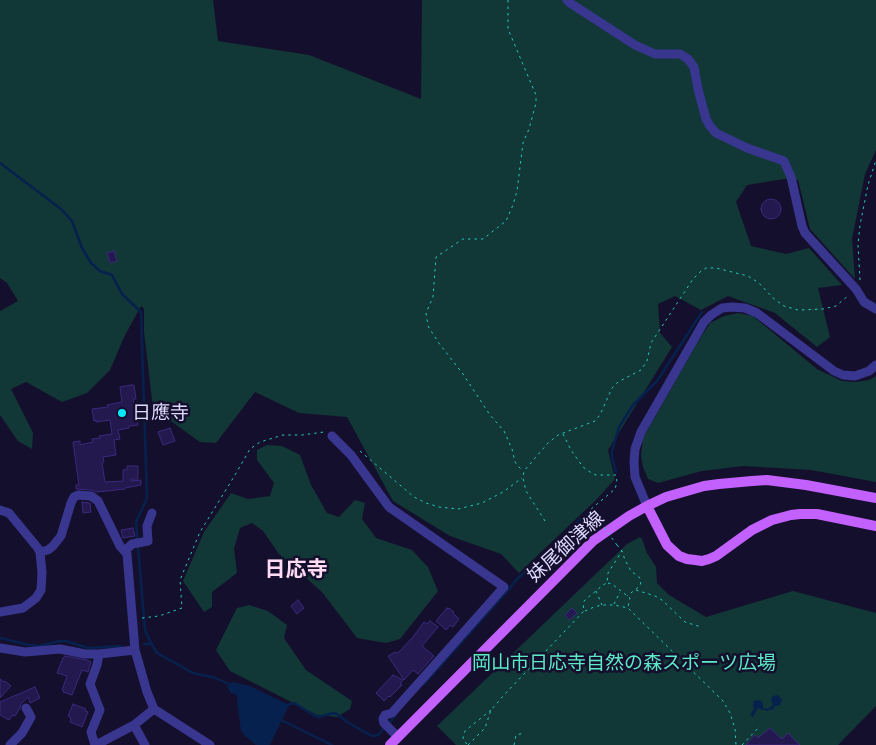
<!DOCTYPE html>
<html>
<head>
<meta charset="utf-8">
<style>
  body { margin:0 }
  canvas { display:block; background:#140f2c }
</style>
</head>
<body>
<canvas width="876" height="745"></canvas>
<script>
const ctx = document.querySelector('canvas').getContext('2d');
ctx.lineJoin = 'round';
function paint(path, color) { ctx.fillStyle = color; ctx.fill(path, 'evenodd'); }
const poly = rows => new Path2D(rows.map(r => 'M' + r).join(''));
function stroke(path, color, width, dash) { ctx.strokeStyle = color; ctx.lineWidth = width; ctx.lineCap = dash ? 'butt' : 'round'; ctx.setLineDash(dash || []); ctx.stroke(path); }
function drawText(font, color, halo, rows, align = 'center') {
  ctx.font = font + ' "Alegreya Sans","Noto Sans JP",sans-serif'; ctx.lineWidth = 5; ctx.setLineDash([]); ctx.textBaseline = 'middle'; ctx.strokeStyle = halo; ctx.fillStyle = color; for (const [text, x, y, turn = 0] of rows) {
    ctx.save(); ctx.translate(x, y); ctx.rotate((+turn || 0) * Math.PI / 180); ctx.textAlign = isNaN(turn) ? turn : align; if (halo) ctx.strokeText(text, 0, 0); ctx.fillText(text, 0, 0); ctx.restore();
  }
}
paint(poly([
  [0,0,213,0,218,41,309,55,421,99,422,0,876,0,876,150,865,174,852,239,855,279,810,229,798,180,784,179,747,185,736,202,751,246,786,254,809,248,842,285,818,288,830,337,817,347,775,313,728,296,701,310,675,296,658,304,660,333,672,347,608,450,615,479,596,500,519,573,501,554,450,536,393,501,347,417,299,413,255,392,216,443,200,442,153,408,144,332,144,309,141,306,125,335,110,370,87,393,62,402,26,382,11,389,33,433,32,449,18,441,0,415,0,311,18,301,7,283,0,278],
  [738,313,753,316,817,369,842,381,856,382,869,380,876,376,876,482,811,470,743,466,702,471,658,483,648,479,643,467,641,456,643,438,696,345,710,323,724,316],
  [267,445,282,446,300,455,311,485,327,513,339,517,355,500,365,503,362,519,376,538,412,550,428,567,438,591,400,639,386,643,357,638,322,592,279,554,263,531,252,523,240,528,234,549,237,573,212,592,212,607,204,612,183,581,204,532,231,493,248,499,270,496,274,483,257,460,257,450],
  [640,537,642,539,647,553,656,567,657,583,669,595,706,617,793,591,876,613,876,706,838,745,456,745,437,726,627,544],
  [249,605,268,611,287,625,284,638,306,670,352,701,350,709,337,717,317,715,230,671,216,650,237,608]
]), '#113736');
paint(poly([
  [232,682,250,686,289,705,270,745,256,745,245,736,241,731,237,701,238,697,235,694,231,693,227,687,230,683],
  [778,695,782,700,780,705,775,706,773,709,767,711,758,708,753,717,750,715,754,709,753,704,754,701,758,700,761,701,763,704,763,708,768,709,773,705,771,700,773,696]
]), '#06214e');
stroke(poly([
  [0,163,61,209,72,221,82,248,91,263,100,271,112,275,122,294,141,312,147,498,136,522,145,630,150,641,157,653,193,673,216,678,230,685],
  [616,472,612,457,612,451,619,427,633,405,657,381,702,312],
  [0,638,29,645,39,646,60,641,66,641,88,648,121,646],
  [144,644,151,644],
  [424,684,510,588,516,580,545,555,582,518,589,513],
  [287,705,294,703,315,716,319,717,333,713,337,714,347,722,372,736,378,735,385,727],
  [279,719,332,745],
  [389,723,396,714]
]), '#06214e', 2.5);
const building = poly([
  '761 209a10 10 0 1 1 20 0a10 10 0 1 1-20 0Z',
  [114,251,117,261,110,263,107,253,114,251],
  [131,385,134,385,136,399,133,399,138,425,129,426,129,428,118,430,120,439,114,440,116,455,103,457,104,462,102,463,105,482,123,481,123,470,127,469,127,466,138,466,138,479,131,479,131,481,141,480,141,485,125,488,125,489,107,491,96,492,91,490,76,489,76,485,79,485,73,442,80,441,80,445,93,442,92,439,100,438,99,436,112,434,110,420,96,422,96,420,94,421,92,409,108,407,107,405,122,402,120,387,131,385],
  [170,428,175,441,163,445,158,432,170,428],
  [82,502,90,503,91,512,83,513,82,502],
  [133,528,135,536,123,538,121,530,133,528],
  [298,600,304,608,297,614,291,606,298,600],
  [447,608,448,609,449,608,454,612,453,613,459,619,453,627,450,625,446,630,436,621,447,608],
  [572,608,577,613,569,620,565,615,572,608],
  [430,621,438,627,422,646,434,656,418,674,413,670,404,680,388,656,395,652,397,653,400,651,413,637,424,622,427,624,430,621],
  [65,656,87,660,91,662,88,672,82,670,72,695,63,692,64,691,62,690,67,676,57,673,63,658,65,656],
  [393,675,403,680,400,684,402,685,390,697,389,696,384,701,376,693,393,675],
  [0,679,4,682,5,681,11,686,0,698,0,679],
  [35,687,40,698,30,703,28,697,21,704,20,708,15,716,13,715,9,720,0,715,0,702,35,687],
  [73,704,86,709,85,711,88,712,82,727,70,722,71,718,68,716,73,704],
  [770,728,782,739,788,733,800,745,746,745,755,735,758,738,770,728]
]);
paint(building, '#24194f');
stroke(building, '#3a297d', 1);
stroke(poly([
  [508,0,508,29,536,95,536,103,529,129,523,143,517,191,513,205,506,221,483,239,463,239,436,257,433,297,426,313,428,326,438,342,463,374,490,415,504,431,512,449,515,462,518,466,523,471],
  [860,280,858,245,860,225,868,185,876,160],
  [563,434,571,450,583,467,590,472,596,475,616,475,617,482,615,489,590,510,592,512],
  [360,451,414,497,426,503,439,507,458,509,482,503,503,492,522,478],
  [545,521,526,491,523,478,524,471,548,443,558,435,595,421,600,415,612,388,618,382,641,370,647,361,651,343,693,279,700,272,706,268,716,268,748,276,759,283,773,298,784,306,798,310,823,309,836,306,849,295],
  [617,545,622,551,625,560,631,571,640,578,641,581,640,586,627,596],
  [608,583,612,584,630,598,628,607],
  [636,590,655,596,662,600,685,622,701,627],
  [596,591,602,605],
  [614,604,620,592],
  [585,611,594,607,602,605,614,605,628,608,723,701,730,713,735,729,736,745],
  [142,618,159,616,182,608,180,580,200,532,235,475,250,449,260,442,283,435,302,435,324,432],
  [467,744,464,741,463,737,465,731,491,710],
  [468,745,485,728,491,710,504,695,584,611,583,603,585,600,603,585,607,583,608,573,622,551],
  [514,745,516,735,524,733],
  [742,745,760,726]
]), '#26c8bd', 1, [2.5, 4]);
stroke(poly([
  [567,0,570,3,635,45,655,54,680,54,688,59,694,67,698,89,706,119,710,126,716,133,747,148,784,161,791,177,802,226,805,233,856,289,864,302,876,309],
  [332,436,351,455,389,507,504,587,392,713,385,715,383,719,384,723,398,737],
  [647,506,635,477,634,462,635,449,641,432,704,322,711,315,722,308,732,307,745,308,757,313,834,371,843,375,855,376,869,371,876,365],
  [0,510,9,513,37,547,40,552,42,573,41,590,36,598,23,608,0,612],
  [125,551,132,544,148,541,147,526,152,513],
  [40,552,48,550,53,546,61,536,71,503,74,497,78,495,91,496,98,501,120,546,127,554,135,650,147,692,154,709,210,745],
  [0,648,25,652,60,649,85,654,99,654,135,650],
  [134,725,145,745],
  [10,745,22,733,31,717,26,708],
  [95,745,91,732,100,710,90,684,97,665,99,654],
  [96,745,134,725,154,709]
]), '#39368f', 9);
stroke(poly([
  [647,506,667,545,679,556,687,559,695,560,702,561,709,559,716,556,752,530,772,520,791,515,800,514,817,514,876,526],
  [390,745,593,541,629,516,647,506,666,497,704,486,719,484,752,481,767,480,806,485,876,498]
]), '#c361ff', 10);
stroke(poly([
  [592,512,617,545]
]), '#26c8bd', 1, [2.5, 4]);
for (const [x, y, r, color] of [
  [122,413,5,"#06e7ff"]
]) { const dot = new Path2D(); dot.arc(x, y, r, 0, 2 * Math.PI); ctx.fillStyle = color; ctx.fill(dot); stroke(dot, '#140f2c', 2); }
drawText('19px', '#dedaff', '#140f2c', [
  ["日應寺",132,413]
], 'left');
drawText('19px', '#dedaff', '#140f2c', [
  ["妹尾御津線",566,547,-42]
]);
drawText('19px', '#5beac6', '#140f2c', [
  ["岡山市日応寺自然の森スポーツ広場",624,663]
]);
drawText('bold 21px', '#ffdcf3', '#140f2c', [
  ["日応寺",296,570]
]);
</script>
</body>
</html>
